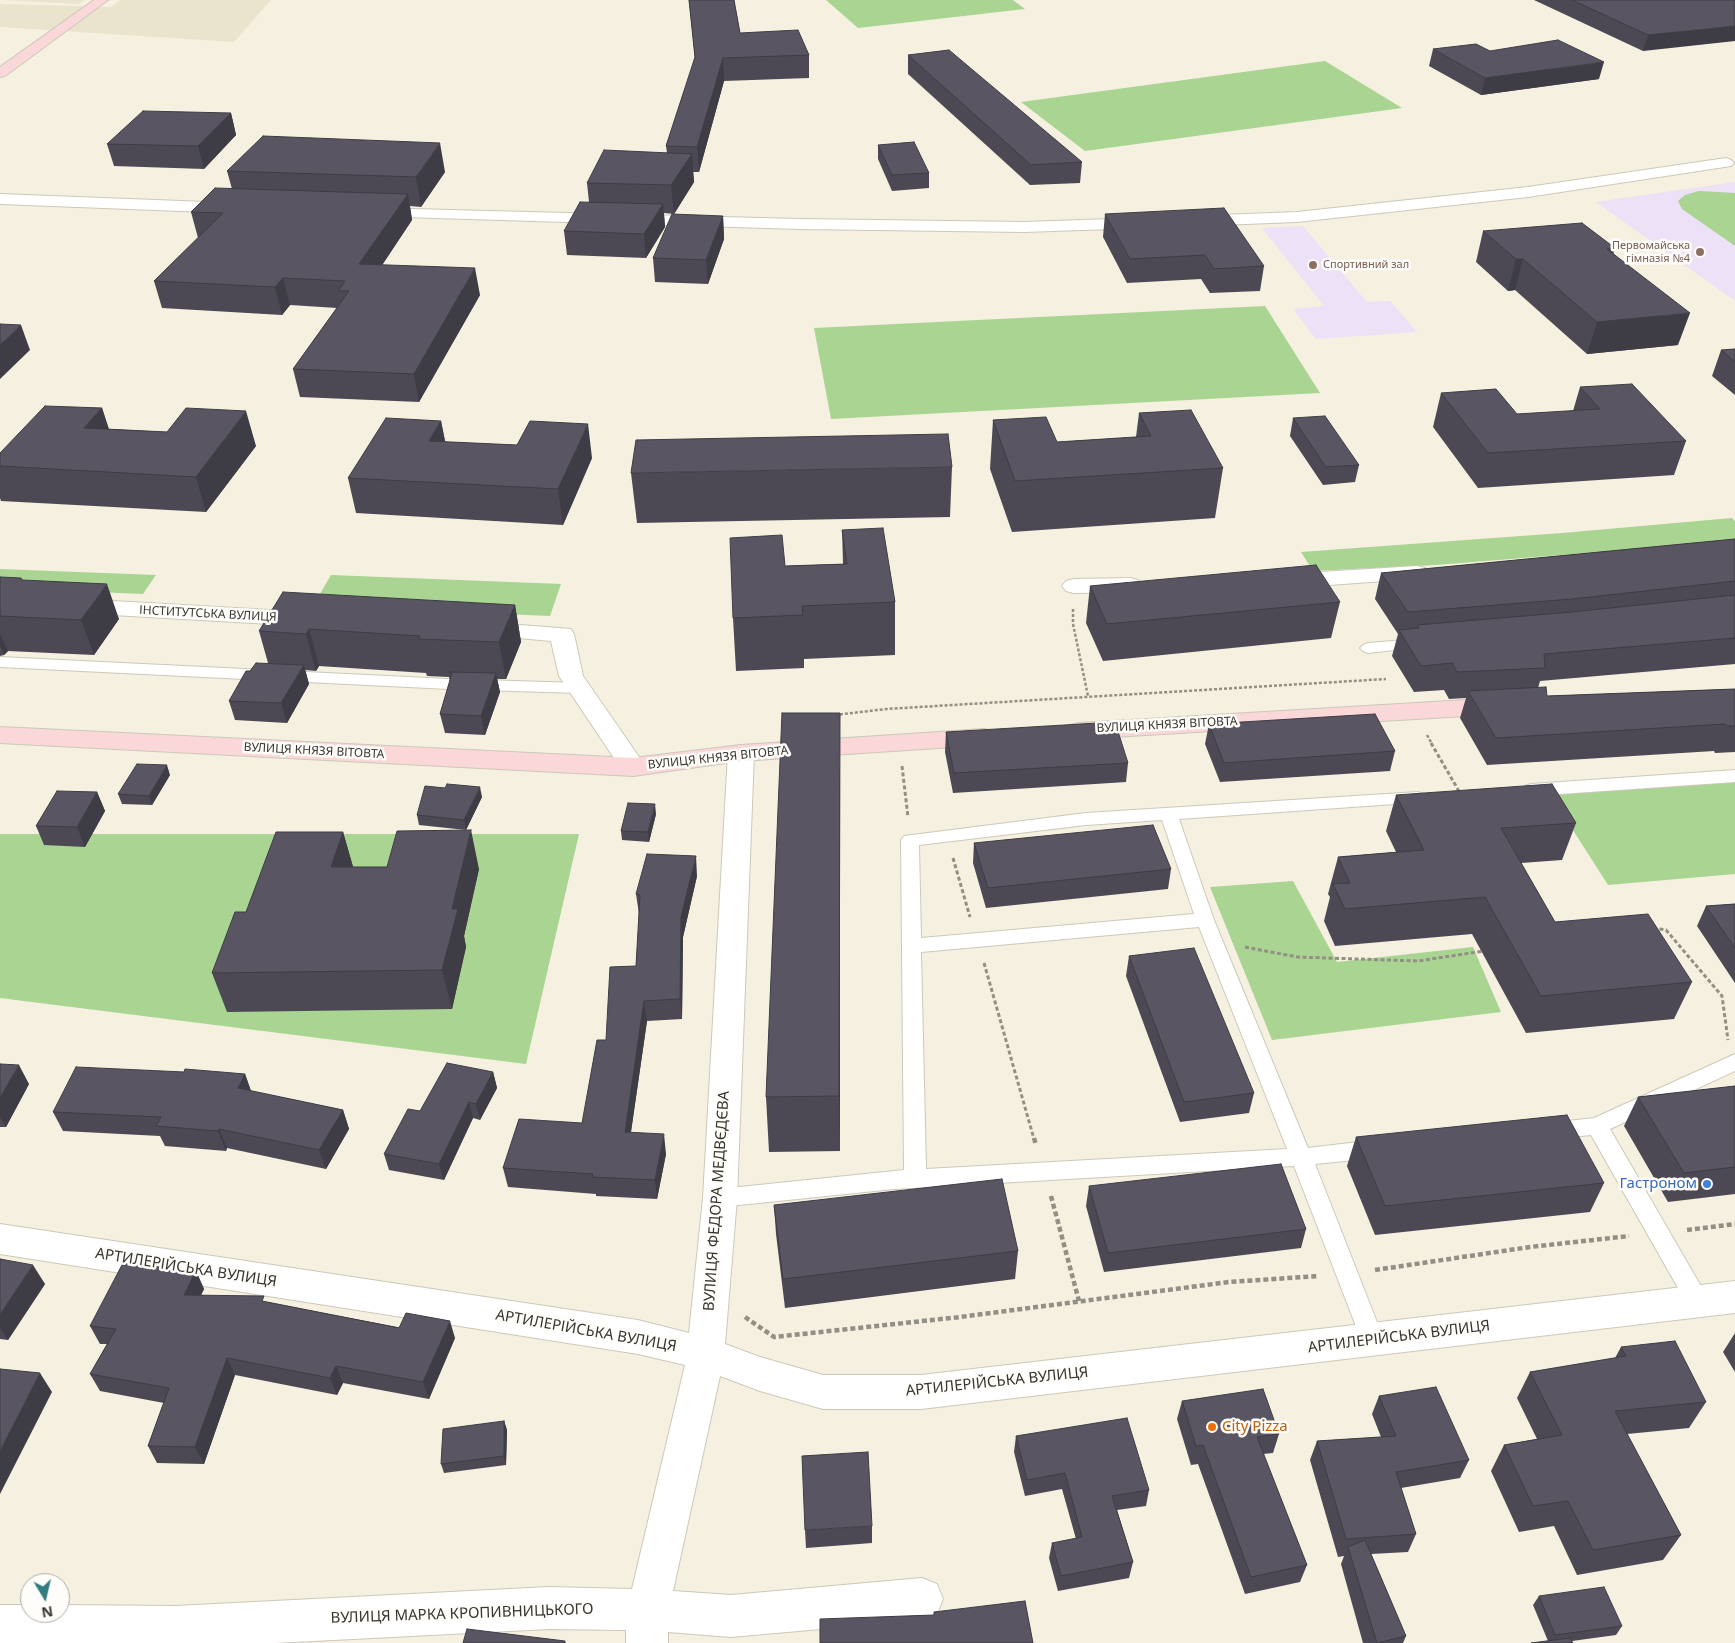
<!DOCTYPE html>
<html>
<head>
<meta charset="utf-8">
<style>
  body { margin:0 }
  #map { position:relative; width:1735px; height:1643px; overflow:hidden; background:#f5f0e0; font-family:"Noto Sans",sans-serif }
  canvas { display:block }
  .north { position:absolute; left:20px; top:1573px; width:50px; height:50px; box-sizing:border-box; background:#fefdfa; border:1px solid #aeada9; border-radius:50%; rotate:171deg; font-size:14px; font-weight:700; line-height:20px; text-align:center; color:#37352f }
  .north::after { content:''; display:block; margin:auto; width:18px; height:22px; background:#337c80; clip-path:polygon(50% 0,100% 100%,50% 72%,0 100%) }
</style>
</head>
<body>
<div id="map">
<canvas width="1735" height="1643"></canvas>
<div class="north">N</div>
</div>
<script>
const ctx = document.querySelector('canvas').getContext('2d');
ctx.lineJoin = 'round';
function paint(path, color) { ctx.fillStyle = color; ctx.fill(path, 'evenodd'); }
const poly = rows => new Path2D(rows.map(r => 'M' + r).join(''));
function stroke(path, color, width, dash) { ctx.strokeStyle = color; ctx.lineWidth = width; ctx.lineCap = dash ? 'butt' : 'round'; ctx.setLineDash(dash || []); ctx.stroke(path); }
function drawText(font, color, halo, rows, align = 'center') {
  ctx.font = font + ' "Noto Sans",sans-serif'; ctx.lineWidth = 5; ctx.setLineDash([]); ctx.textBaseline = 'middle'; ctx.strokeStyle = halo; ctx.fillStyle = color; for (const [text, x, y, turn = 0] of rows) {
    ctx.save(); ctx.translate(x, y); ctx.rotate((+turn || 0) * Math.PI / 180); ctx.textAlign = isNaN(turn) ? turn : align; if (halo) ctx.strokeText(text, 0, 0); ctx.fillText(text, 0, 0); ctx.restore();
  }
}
paint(poly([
  [0,0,84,0,78,4],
  [120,0,271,0,234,42,0,27,0,4,111,7]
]), '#ebe4cd');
paint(poly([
  [1735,182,1735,301,1596,202],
  [1303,226,1367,302,1390,301,1417,332,1316,339,1293,309,1324,306,1262,228]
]), '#ece1f6');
paint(poly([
  [826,0,1013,0,1025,9,858,28],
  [1325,61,1402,108,1085,151,1021,102],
  [1699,191,1735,193,1735,246,1682,209,1678,201,1685,195],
  [1265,306,1320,393,831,419,814,328],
  [1732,518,1735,521,1735,541,1436,565,1313,571,1301,552,1562,533],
  [0,569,156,575,143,594,0,588],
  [331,575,561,584,550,616,313,606],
  [1735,779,1735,874,1608,885,1550,794],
  [0,834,579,834,526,1064,0,998],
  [1293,881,1337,962,1473,947,1501,1012,1272,1040,1210,887]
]), '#a9d492');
const lane = poly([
  [1418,639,1423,641,1426,644,1423,647,1368,653,1363,651,1360,648,1363,645,1368,643,1418,639],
  [0,657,449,679,579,683,585,685,587,688,585,691,579,693,449,689,0,667,0,657],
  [1735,770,1735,782,1531,796,1525,794,1522,790,1525,786,1531,784,1735,770],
  [1418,792,1424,794,1427,798,1424,802,1179,819,1214,920,1308,1148,1375,1140,1383,1143,1386,1149,1383,1155,1375,1158,1315,1164,1384,1340,1380,1347,1372,1351,1364,1347,1294,1166,894,1189,720,1207,712,1204,709,1198,712,1192,720,1189,904,1170,901,840,904,836,1086,813,1418,792],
  [1162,820,1194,914,921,938,919,845,1086,825,1162,820],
  [1199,927,1287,1149,926,1169,921,952,1199,927],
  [1735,1054,1735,1071,1610,1129,1706,1295,1710,1302,1706,1309,1698,1312,1690,1309,1591,1135,1550,1139,1543,1137,1539,1131,1543,1125,1550,1123,1594,1118,1735,1054]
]);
const street = poly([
  [1726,158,1731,160,1734,163,1731,166,1528,197,1297,222,1194,226,1188,225,1186,221,1188,217,1194,216,1297,212,1528,187,1726,158],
  [0,194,233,203,239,205,241,208,239,211,233,213,0,204,0,194],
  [374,208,800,219,1024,222,1141,218,1147,219,1149,223,1147,227,1141,228,1024,232,800,229,368,216,366,213,368,210,374,208],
  [1417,566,1425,568,1428,573,1425,578,1288,588,1280,586,1276,581,1280,576,1288,574,1417,566],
  [1130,578,1138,580,1142,585,1138,590,1130,592,1074,593,1066,591,1062,586,1066,581,1074,579,1130,578],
  [78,599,305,612,313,614,317,619,313,624,305,626,78,613,70,611,66,606,70,601,78,599],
  [483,622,571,629,574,634,583,676,646,767,642,773,633,776,624,773,559,676,551,641,475,634,471,629,475,624,483,622],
  [741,745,750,747,754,753,737,1198,725,1344,760,1357,823,1375,921,1375,1735,1281,1735,1313,921,1409,823,1409,760,1391,720,1376,673,1591,731,1595,922,1578,937,1584,943,1599,937,1614,922,1620,731,1637,668,1632,668,1643,626,1643,626,1630,549,1629,274,1643,0,1643,0,1605,30,1605,30,1613,60,1613,60,1605,175,1606,549,1587,632,1589,685,1365,638,1354,0,1254,0,1224,638,1320,689,1333,703,1198,728,753,732,747,741,745]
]);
const secondary = poly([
  [94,0,108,0,5,76,0,77,0,67,94,0],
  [1500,698,1509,700,1513,706,1509,712,1500,714,1079,739,1070,737,1066,731,1070,725,1079,723,1500,698],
  [0,727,633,758,741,745,984,729,993,731,997,737,993,743,984,745,741,761,633,776,0,743,0,727]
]);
stroke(lane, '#cdc9b9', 2);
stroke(street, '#cdc9b9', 2);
stroke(secondary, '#cdc9b9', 2);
stroke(poly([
  [1073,609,1073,624,1088,696],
  [835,715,886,709,1386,679],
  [1427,735,1432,744]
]), '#928f84', 2.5, [3, 2]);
stroke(poly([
  [1431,743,1460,793],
  [902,766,908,817],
  [953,858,970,917],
  [1653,928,1666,930,1722,996,1728,1040],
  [1245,947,1297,957,1418,961,1484,951],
  [984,963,1034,1139]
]), '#928f84', 3, [4, 2.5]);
stroke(poly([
  [1034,1138,1036,1145],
  [1051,1196,1079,1301],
  [1687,1230,1735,1224],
  [1375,1270,1530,1247,1629,1236],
  [745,1317,774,1337,960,1317,1229,1282,1319,1276]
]), '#928f84', 4.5, [5, 3]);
paint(lane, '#fff');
paint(street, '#fff');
paint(secondary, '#fad7d8');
paint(poly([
  [689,0,734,0,740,33,809,55,809,78,724,81,699,172,693,172,694,182,674,214,664,213,665,227,646,258,567,255,564,231,589,202,587,183,667,153,666,146,695,59],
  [1534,0,1735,0,1643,51],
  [1433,49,1599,79,1481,95,1429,66],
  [908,55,1082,162,1080,183,1030,185,908,74],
  [231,113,236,135,204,169,114,166,107,144],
  [878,145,929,173,929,188,892,191,878,159],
  [227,171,445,172,421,207,410,206,412,220,382,265,480,295,419,402,300,397,293,369,337,308,290,305,282,315,162,308,154,281,198,238,191,212,232,189],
  [1105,214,1264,266,1260,291,1210,293,1201,279,1127,283,1103,237],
  [723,216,724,239,708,284,655,282,653,258],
  [1483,231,1615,248,1613,253,1678,345,1587,354,1515,290,1508,291,1476,262],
  [1735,349,1735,395,1712,376,1721,350],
  [1580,387,1686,441,1674,475,1478,488,1433,427,1441,393,1517,414,1573,411],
  [102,408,109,429,167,432,256,446,206,512,1,501,0,498,0,453],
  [1139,413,1223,468,1215,518,1012,532,990,469,993,420,1057,442,1136,437],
  [1293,418,1359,465,1355,482,1323,485,1290,436],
  [441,421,445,442,517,445,592,458,563,525,356,513,348,478],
  [952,467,950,517,637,523,631,473],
  [842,530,895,602,895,655,804,659,804,668,736,671,733,618,785,566,843,564],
  [1735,539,1735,664,1540,681,1538,688,1547,696,1735,689,1735,752,1715,753,1714,751,1487,765,1460,718,1466,698,1449,699,1444,690,1414,692,1392,656,1398,634,1375,599,1381,573],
  [0,577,22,580,119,619,94,655,8,651,4,655,0,656],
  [1090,586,1340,602,1331,638,1103,661,1086,623],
  [515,605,521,642,506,679,497,679,500,692,485,735,445,733,440,714,450,681,449,677,427,676,426,673,319,666,316,671,305,670,309,684,287,723,235,720,229,701,250,671,268,663,259,631],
  [1209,724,1395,751,1390,771,1220,782,1205,744],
  [946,732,1128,763,1126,782,953,793,945,752],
  [840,767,840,1151,769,1152,766,1097],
  [170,775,152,805,122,804,118,794],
  [97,792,105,811,85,847,44,845,36,826],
  [1396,795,1576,823,1562,860,1521,863,1555,922,1692,982,1674,1019,1526,1033,1472,934,1335,946,1324,921,1330,897,1328,894,1338,857,1396,852,1386,831],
  [482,797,466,830,419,825,417,815],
  [656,814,649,842,622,840,621,831],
  [343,832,353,867,479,869,464,936,466,947,452,1009,227,1012,212,973,246,912],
  [974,843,1171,869,1168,889,986,908,973,863],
  [697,876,683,937,682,1019,647,1021,631,1132,666,1154,657,1199,596,1196,596,1194,508,1187,503,1168,582,1123,606,1040,636,966,639,914,636,894],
  [1735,904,1735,983,1697,926,1706,906],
  [1129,956,1254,1093,1249,1113,1180,1122,1126,976],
  [0,1064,29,1084,6,1127,0,1127],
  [493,1072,497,1088,480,1120,473,1118,444,1180,389,1170,384,1154,420,1111],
  [245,1074,251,1091,343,1110,349,1129,326,1169,227,1148,226,1151,165,1146,160,1136,63,1131,53,1112],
  [1735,1086,1735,1194,1668,1202,1624,1126,1638,1097],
  [1356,1137,1604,1183,1590,1212,1375,1235,1347,1166],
  [1089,1186,1306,1229,1301,1248,1104,1272,1086,1206],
  [774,1205,1018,1251,1015,1279,785,1308,776,1234],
  [0,1259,45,1284,8,1340,0,1339],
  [196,1271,204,1289,201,1295,266,1302,455,1338,429,1399,343,1383,337,1395,235,1375,204,1464,157,1463,148,1446,164,1403,100,1391,90,1374,107,1344,100,1344,90,1326],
  [1735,1333,1735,1372,1723,1352],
  [1621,1347,1706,1402,1689,1428,1627,1434,1681,1535,1663,1560,1577,1575,1554,1526,1519,1532,1491,1471,1504,1445,1537,1439,1517,1398,1530,1372,1615,1358],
  [1379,1396,1469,1460,1460,1478,1401,1488,1416,1534,1408,1552,1371,1554,1406,1636,1403,1643,1363,1643,1341,1564,1344,1556,1338,1557,1310,1460,1317,1441,1381,1437,1372,1414],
  [1182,1401,1279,1434,1273,1453,1263,1454,1307,1565,1300,1582,1245,1594,1198,1464,1191,1465,1177,1419],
  [504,1421,507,1430,506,1465,444,1473,441,1464],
  [1016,1436,1149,1490,1146,1506,1117,1510,1133,1562,1129,1578,1058,1591,1049,1558,1052,1543,1076,1539,1062,1489,1025,1496,1014,1452],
  [872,1526,872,1543,806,1548,805,1530],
  [1539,1596,1622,1626,1616,1635,1572,1641,1548,1641,1533,1605]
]), '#4d4954');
paint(poly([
  [1735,26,1735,41,1643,51,1648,35],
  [723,58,724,81,699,172,697,147],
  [1604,62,1599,79,1481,95,1485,78],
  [231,113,236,135,204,169,198,146],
  [440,143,445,172,421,207,416,177],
  [692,154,694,182,674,214,671,185],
  [408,194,412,220,365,291,359,264],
  [663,204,665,227,646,258,644,234],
  [723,216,724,239,708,284,706,260],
  [1615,248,1605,280,1607,249],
  [1516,259,1523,259,1515,290,1508,291],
  [475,268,480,295,419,402,414,374],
  [283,278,290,305,282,315,275,287],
  [1690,313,1678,345,1587,354,1597,322],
  [21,325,30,350,0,379,0,345],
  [102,408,113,443,84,428],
  [246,411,256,446,206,512,196,477],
  [441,421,448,455,429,441],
  [588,424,592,458,563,525,558,489],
  [107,584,119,619,94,655,81,620],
  [515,605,521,642,506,679,499,642],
  [309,629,319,666,316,671,306,634],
  [0,634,8,651,4,655,0,645],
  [304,665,309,684,287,723,281,703],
  [496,673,500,692,485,735,481,716],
  [840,713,840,1151,839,1096],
  [167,765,170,775,152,805,149,796],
  [480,787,482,797,466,830,464,820],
  [97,792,105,811,85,847,77,827],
  [655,804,656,814,649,842,648,832],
  [471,830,479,869,464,936,466,947,452,1009,442,970,452,909],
  [343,832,354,870,331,867],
  [696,856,697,876,683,937,682,1019,680,999,681,917],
  [644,1001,647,1021,628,1152,625,1132],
  [19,1065,29,1084,6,1127,0,1117,0,1098],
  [493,1072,497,1088,480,1120,476,1104],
  [245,1074,252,1094,238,1088],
  [469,1102,473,1118,444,1180,439,1164],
  [343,1110,349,1129,326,1169,319,1150],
  [219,1129,227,1148,226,1151,218,1131],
  [664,1134,666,1154,657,1199,655,1180],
  [33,1265,45,1284,8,1340,0,1328,0,1315],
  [196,1271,204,1289,193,1312,184,1295],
  [450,1321,455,1338,429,1399,423,1382],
  [227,1358,235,1375,204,1464,195,1447],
  [336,1366,343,1383,337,1395,330,1378],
  [40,1373,52,1392,0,1494,0,1451],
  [504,1421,507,1430,506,1465,504,1456]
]), '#3e3c45');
const building = poly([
  [689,0,734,0,740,33,798,30,809,55,723,58,697,147,666,146,695,57,689,0],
  [1572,0,1735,0,1735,26,1648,35,1572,0],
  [1558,40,1604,62,1485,78,1433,49,1476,44,1490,51,1558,40],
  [949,50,1082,162,1031,165,908,55,949,50],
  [143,111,231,113,198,146,107,144,143,111],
  [263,136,440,143,416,177,227,171,263,136],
  [914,142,929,173,892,175,878,145,914,142],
  [604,150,692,154,671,185,587,183,604,150],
  [215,188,408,194,359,264,475,268,414,374,293,369,349,291,338,291,345,281,283,278,275,287,154,281,223,213,191,212,215,188],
  [580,202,663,204,644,234,564,231,580,202],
  [1224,208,1264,266,1214,269,1205,255,1130,259,1105,214,1224,208],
  [672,214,723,216,706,260,653,258,672,214],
  [1582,223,1615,248,1607,249,1690,313,1597,322,1523,259,1516,259,1483,231,1582,223],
  [0,324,21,325,0,345,0,324],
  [1735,349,1735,362,1721,350,1735,349],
  [1632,384,1686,441,1488,453,1441,393,1496,389,1517,414,1600,409,1580,387,1632,384],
  [45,406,102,408,84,428,167,432,186,408,246,411,196,477,0,466,0,453,45,406],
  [1191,410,1223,468,1015,481,993,420,1046,417,1057,442,1151,436,1139,413,1191,410],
  [1325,416,1359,465,1326,467,1293,418,1325,416],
  [386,418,441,421,429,441,517,445,530,421,588,424,558,489,348,478,386,418],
  [948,434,952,467,631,473,636,440,948,434],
  [883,528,895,602,802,606,803,615,733,618,730,538,782,535,785,566,847,564,842,530,883,528],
  [1735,539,1735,581,1572,599,1408,612,1381,573,1735,539],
  [1316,565,1340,602,1107,624,1090,586,1316,565],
  [0,577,21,578,22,580,107,584,81,620,0,616,0,577],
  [283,592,515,605,499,642,418,639,420,636,309,629,306,634,259,631,283,592],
  [1735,595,1735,638,1544,654,1545,668,1457,672,1452,663,1421,666,1399,630,1419,628,1417,625,1572,612,1735,595],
  [256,663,304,665,281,703,229,701,246,671,250,671,256,663],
  [448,672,496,673,481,716,440,714,452,673,448,672],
  [1546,687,1547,696,1735,689,1735,726,1727,726,1725,724,1496,738,1468,691,1546,687],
  [782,713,840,713,839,1096,766,1097,782,713],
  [1375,714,1395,751,1224,763,1209,724,1375,714],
  [1115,722,1128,763,954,773,946,732,1115,722],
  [137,764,167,765,149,796,118,794,137,764],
  [447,784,480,787,464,820,417,815,425,786,445,788,447,784],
  [1552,784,1576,823,1501,828,1555,922,1648,914,1692,982,1541,996,1485,897,1345,909,1333,884,1350,883,1338,857,1424,850,1396,795,1552,784],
  [57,791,97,792,77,827,36,826,57,791],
  [628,803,655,804,648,832,621,831,628,803],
  [1153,825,1171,869,988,888,974,843,1153,825],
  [471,830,452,909,458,909,442,970,212,973,235,912,246,912,276,832,343,832,331,867,387,867,397,831,471,830],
  [647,854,696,856,681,917,680,999,644,1001,625,1132,664,1134,655,1180,592,1177,593,1174,503,1168,519,1119,582,1123,597,1040,606,1040,610,967,636,966,640,895,636,894,647,854],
  [1735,904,1735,948,1706,906,1735,904],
  [1194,948,1254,1093,1184,1102,1129,956,1194,948],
  [447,1063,493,1072,476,1104,469,1102,439,1164,384,1154,408,1109,420,1111,447,1063],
  [0,1064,19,1065,0,1098,0,1064],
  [76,1067,184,1072,185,1069,245,1074,238,1088,343,1110,319,1150,219,1129,218,1131,156,1126,161,1117,53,1112,76,1067],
  [1735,1086,1735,1167,1684,1173,1638,1097,1735,1086],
  [1567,1115,1604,1183,1385,1206,1356,1137,1567,1115],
  [1281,1164,1306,1229,1108,1253,1089,1186,1281,1164],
  [1002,1179,1018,1251,783,1279,774,1205,1002,1179],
  [0,1259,33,1265,0,1315,0,1259],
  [123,1263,196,1271,184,1295,264,1296,262,1301,399,1328,406,1313,450,1321,423,1382,336,1366,330,1378,227,1358,195,1447,148,1446,169,1388,90,1374,116,1329,90,1326,123,1263],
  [1675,1341,1706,1402,1615,1411,1681,1535,1593,1550,1568,1501,1533,1506,1504,1445,1562,1435,1530,1372,1626,1356,1621,1347,1675,1341],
  [0,1369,40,1373,0,1451,0,1369],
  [1436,1387,1469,1460,1396,1472,1416,1534,1346,1539,1317,1441,1396,1436,1379,1396,1436,1387],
  [1263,1389,1279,1434,1257,1437,1307,1565,1251,1577,1203,1445,1196,1446,1182,1401,1263,1389],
  [1127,1418,1149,1490,1112,1496,1133,1562,1061,1576,1052,1543,1082,1537,1065,1473,1027,1480,1016,1436,1127,1418],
  [504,1421,504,1456,441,1464,443,1429,504,1421],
  [868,1452,872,1526,805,1530,802,1456,868,1452],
  [1365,1540,1406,1636,1377,1643,1348,1547,1365,1540],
  [1604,1587,1622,1626,1555,1635,1539,1596,1604,1587],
  [1025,1601,1033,1643,820,1643,820,1619,934,1615,934,1612,1025,1601],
  [467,1629,565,1641,565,1643,463,1643,467,1629],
  [1570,1638,1573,1643,1531,1643,1570,1638]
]);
paint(building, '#595562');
stroke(building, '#3e3c45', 1);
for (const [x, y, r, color] of [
  [1700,252,5,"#8d6e63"],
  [1313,265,5,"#8d6e63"],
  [1707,1184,5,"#3f7fe0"],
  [1212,1427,5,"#e8710a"]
]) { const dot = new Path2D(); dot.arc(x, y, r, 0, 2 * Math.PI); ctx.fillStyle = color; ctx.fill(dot); stroke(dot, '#fefdfa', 2); }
drawText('11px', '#785e54', '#fefdfa', [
  ["Первомайська",1690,246],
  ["гімназія №4",1690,259],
  ["Спортивний зал",1323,265,"left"]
], 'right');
drawText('12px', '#37352f', '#fefdfa', [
  ["ІНСТИТУТСЬКА ВУЛИЦЯ",208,614,3],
  ["ВУЛИЦЯ КНЯЗЯ ВІТОВТА",1167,725,-3],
  ["ВУЛИЦЯ КНЯЗЯ ВІТОВТА",314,751,3],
  ["ВУЛИЦЯ КНЯЗЯ ВІТОВТА",718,758,-6]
]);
drawText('15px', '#366cbe', '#fefdfa', [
  ["Гастроном",1697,1184]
], 'right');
drawText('15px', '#37352f', '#fefdfa', [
  ["ВУЛИЦЯ ФЕДОРА МЕДВЄДЄВА",717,1201,-86],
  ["АРТИЛЕРІЙСЬКА ВУЛИЦЯ",186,1268,9],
  ["АРТИЛЕРІЙСЬКА ВУЛИЦЯ",586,1331,10],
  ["АРТИЛЕРІЙСЬКА ВУЛИЦЯ",1399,1337,-7],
  ["АРТИЛЕРІЙСЬКА ВУЛИЦЯ",997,1382,-6],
  ["ВУЛИЦЯ МАРКА КРОПИВНИЦЬКОГО",462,1614,-2]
]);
drawText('15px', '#c56008', '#fefdfa', [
  ["City Pizza",1222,1427]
], 'left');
</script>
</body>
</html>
